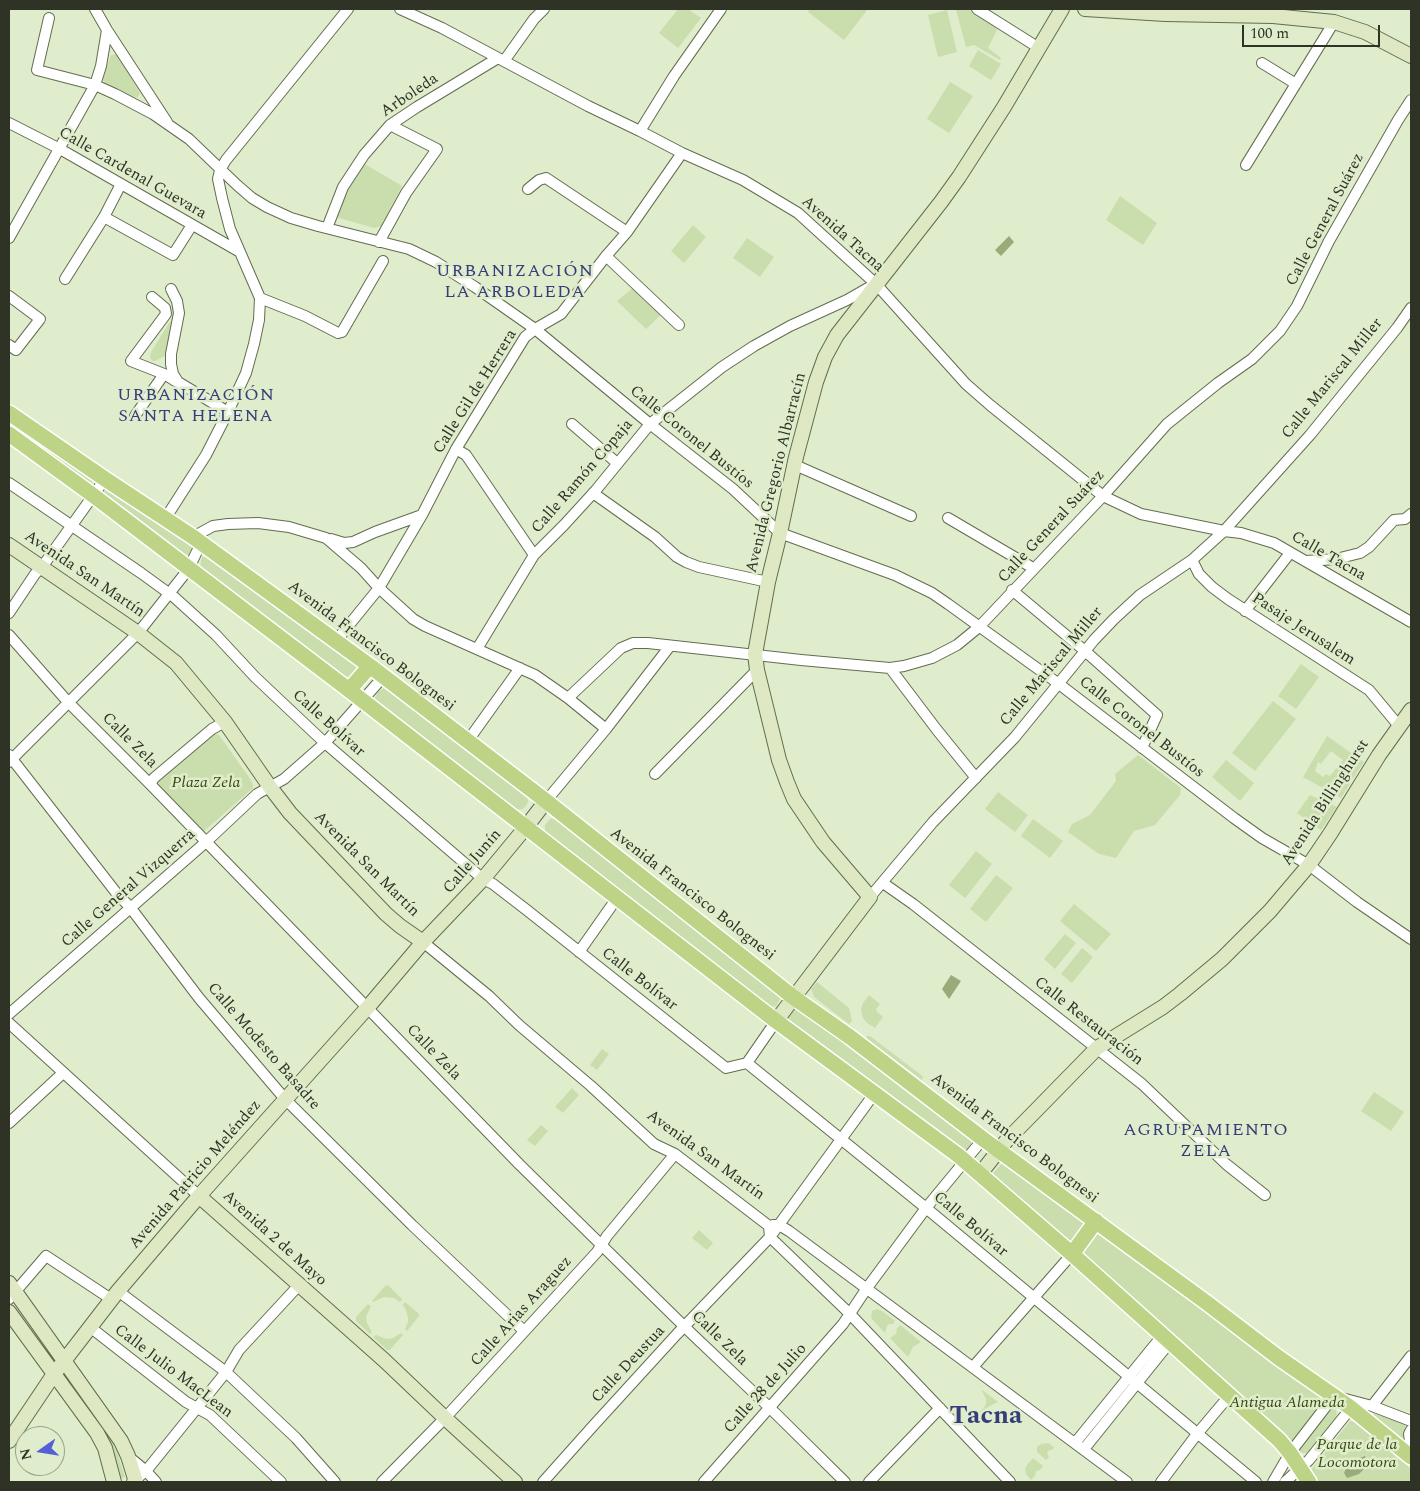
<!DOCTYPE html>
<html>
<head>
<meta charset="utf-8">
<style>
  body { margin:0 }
  #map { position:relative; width:1420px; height:1491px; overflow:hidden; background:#e0edcc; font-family:Spectral,serif }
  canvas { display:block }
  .frame { position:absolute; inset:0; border:10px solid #2e3326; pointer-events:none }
  .north { position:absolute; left:15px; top:1426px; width:50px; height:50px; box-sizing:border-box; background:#e0edcc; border:1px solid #99a38a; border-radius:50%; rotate:257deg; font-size:14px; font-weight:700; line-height:20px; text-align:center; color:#2e3326 }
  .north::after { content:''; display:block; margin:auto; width:18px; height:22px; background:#5560d7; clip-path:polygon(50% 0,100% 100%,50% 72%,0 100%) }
  .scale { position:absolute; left:1242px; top:25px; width:138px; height:22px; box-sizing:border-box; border:2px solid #2e3326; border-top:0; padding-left:6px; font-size:15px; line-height:18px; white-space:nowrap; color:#2e3326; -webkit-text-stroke:4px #e0edcc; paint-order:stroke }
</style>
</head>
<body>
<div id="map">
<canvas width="1420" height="1491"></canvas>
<div class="frame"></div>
<div class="north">N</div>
<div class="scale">100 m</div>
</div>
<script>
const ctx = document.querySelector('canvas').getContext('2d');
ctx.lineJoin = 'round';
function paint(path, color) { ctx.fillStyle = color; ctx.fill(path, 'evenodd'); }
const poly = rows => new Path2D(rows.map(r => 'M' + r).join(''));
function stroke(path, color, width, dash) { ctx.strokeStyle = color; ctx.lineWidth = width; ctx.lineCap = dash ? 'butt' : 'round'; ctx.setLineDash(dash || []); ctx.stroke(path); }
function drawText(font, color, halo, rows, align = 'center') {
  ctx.font = font + ' Spectral,serif'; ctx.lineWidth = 5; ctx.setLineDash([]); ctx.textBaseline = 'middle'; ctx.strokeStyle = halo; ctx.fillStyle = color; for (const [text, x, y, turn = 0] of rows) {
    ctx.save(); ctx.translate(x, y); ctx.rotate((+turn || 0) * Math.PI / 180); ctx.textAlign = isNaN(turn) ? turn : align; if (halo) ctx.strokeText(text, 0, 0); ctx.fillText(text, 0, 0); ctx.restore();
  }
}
paint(poly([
  [678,9,688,9,701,18,678,48,659,33],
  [810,9,868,9,844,40,808,12],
  [956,9,968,9,998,28,988,48,1001,58,1000,60,974,45,966,47],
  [947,10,957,52,938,57,928,15],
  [978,50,1001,64,991,80,969,66],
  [117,54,140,93,138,97,133,98,104,83,103,78,111,55],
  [950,82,973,96,949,133,927,119],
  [363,163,402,186,381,226,374,228,339,218,337,216,349,185],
  [1120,196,1157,223,1143,245,1106,220],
  [693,225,706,237,684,263,671,251],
  [747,238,774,257,760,277,733,258],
  [634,287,662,314,646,329,617,301],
  [173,319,166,354,165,356,155,361,152,361,150,357,151,352,169,323],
  [9,416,94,479,91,485,9,431],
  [107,489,191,542,193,549,190,555,184,556,104,498,104,492],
  [212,556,362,668,346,683,202,573,200,567,202,557],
  [1301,664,1319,677,1296,709,1278,696],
  [384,688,393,689,527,794,528,802,526,806,523,809,515,810,378,709,374,700,378,692],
  [1273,701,1296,719,1255,771,1232,753],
  [214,733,219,735,251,780,253,785,253,788,203,832,155,783],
  [1327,736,1364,762,1352,780,1345,777,1343,780,1350,784,1341,798,1303,777],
  [1331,751,1343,760,1330,776,1326,774,1323,777,1315,771,1318,762,1321,764],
  [1138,755,1181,788,1180,795,1155,825,1134,831,1116,858,1099,854,1068,832,1072,824,1090,815,1116,781,1115,774],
  [1226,760,1254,783,1240,801,1212,777],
  [998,792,1028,815,1015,832,985,809],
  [1310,795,1337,807,1321,830,1297,813],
  [559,818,780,992,780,999,776,1006,768,1008,545,833,545,825,550,819],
  [1033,819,1063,841,1050,858,1021,836],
  [976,851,992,864,965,898,949,885],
  [996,875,1013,888,986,922,970,909],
  [1074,904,1111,934,1096,951,1060,921],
  [1065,934,1076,943,1055,969,1044,959],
  [1082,948,1093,957,1072,983,1061,974],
  [817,982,849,1008,852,1021,849,1024,814,997,811,989],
  [869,995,880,1004,876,1009,877,1012,883,1017,875,1028,867,1023,863,1018,861,1010,863,1003],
  [793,1006,799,1006,971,1135,971,1144,967,1150,964,1152,784,1021],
  [867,1036,870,1036,921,1075,923,1077,922,1080,866,1038],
  [602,1049,609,1054,597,1070,590,1065],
  [572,1088,579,1095,563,1113,555,1107],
  [1374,1092,1404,1112,1391,1131,1361,1111],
  [541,1125,548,1131,535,1146,527,1140],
  [1005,1160,1087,1221,1073,1246,990,1177],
  [699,1230,713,1243,707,1250,692,1238],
  [1096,1230,1323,1396,1324,1401,1294,1443,1288,1442,1133,1301,1081,1252],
  [388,1285,402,1299,400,1302,394,1298,384,1297,373,1302,372,1301,385,1286],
  [405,1302,419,1314,419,1316,407,1331,405,1329,408,1322,408,1318,406,1310,403,1305],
  [368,1304,371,1306,366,1317,367,1323,372,1332,370,1334,356,1321,356,1317],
  [877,1309,882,1311,895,1321,893,1324,889,1324,887,1326,885,1333,871,1318,872,1311],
  [900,1325,921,1342,913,1347,908,1357,890,1338,896,1334,897,1328],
  [401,1333,403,1335,390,1350,387,1350,373,1337,376,1335,386,1339,393,1338],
  [67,1376,108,1433,117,1452,125,1477,120,1479,65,1379],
  [982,1390,998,1402,986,1408,980,1417,978,1425,965,1410,977,1413,983,1409,986,1404,986,1399,982,1391],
  [1332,1409,1336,1410,1337,1417,1307,1453,1301,1453,1299,1450,1300,1447],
  [1373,1414,1375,1414,1403,1422,1405,1424,1404,1437,1401,1439,1399,1438,1373,1418],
  [1356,1420,1391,1449,1406,1464,1411,1470,1411,1482,1315,1482,1311,1473,1312,1469,1346,1426,1350,1421],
  [1048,1443,1054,1447,1052,1450,1049,1450,1047,1453,1049,1457,1046,1460,1037,1452,1037,1447,1041,1444],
  [1033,1458,1043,1466,1040,1470,1036,1471,1035,1476,1031,1480,1026,1474,1025,1469,1027,1465]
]), '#caddac');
paint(poly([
  [1009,236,1014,242,1001,256,995,250],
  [951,975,961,981,949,999,942,989],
  [1365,1456,1368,1461,1363,1470,1359,1474,1347,1478,1344,1473,1347,1466,1355,1460]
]), '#98ab78');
const street = poly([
  [95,9,107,30,167,122],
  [400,9,442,28,588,106,640,131,682,153,743,180,798,213,876,284,966,384,990,405,1103,496,1141,514,1224,531,1241,533,1274,543,1411,622],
  [977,9,1039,48],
  [49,18,37,70,95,85,115,94,153,114,189,139,237,185,252,198,267,207,291,218,318,226,409,249,436,262,475,287,535,329,650,424,733,489,780,533,895,575,932,593,948,604,1059,684,1234,818,1262,838,1309,865,1357,902,1411,939],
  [504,61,534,19,544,9],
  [1262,63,1296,84],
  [9,123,60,149,240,252],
  [640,131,674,76,721,9],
  [1246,165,1334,22],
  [528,189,539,180,546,178,627,232],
  [104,217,173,255,192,225],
  [327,228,343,187,364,155,390,125,417,107,498,58],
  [9,238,95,85,101,66,107,30],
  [379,242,406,193,437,149,390,125],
  [606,256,679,325],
  [65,279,104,217,121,184],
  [171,289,177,301,179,313,171,354,171,364,173,374,178,382,228,412],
  [9,296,40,319,16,350,9,345],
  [152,297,165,308,166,314,131,361,164,374,177,382],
  [260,298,305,316,338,333,342,332,383,261],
  [135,416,164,374],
  [572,424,617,463],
  [456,449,466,455,534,555],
  [795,465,911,516],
  [9,483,141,573,174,597,216,635,255,677,325,743,483,879,493,884,528,911,726,1068,747,1063],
  [593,493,655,537,677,557,686,562,699,567,768,582],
  [948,518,1033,568],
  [165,519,206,455,228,412,246,373,254,344,259,320,260,298,230,229,222,198,218,179,220,170,226,160,348,9],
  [193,537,213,526,228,524,258,523,289,527,326,538,361,568,379,588,413,619,425,626,535,675,568,698,606,729],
  [331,539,344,543,353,542,375,532,422,515],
  [1192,560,1199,574,1212,587,1228,599,1369,690,1399,726],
  [1306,561,1336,559,1360,553,1369,547,1394,520,1405,519,1411,514],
  [1012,590,1085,651,1157,715,1142,748],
  [1245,611,1290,553],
  [9,613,35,574,42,567,105,479],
  [9,635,68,702,150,784,520,1165,692,1334,770,1408,845,1482],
  [336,641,379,588,422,515,456,449,525,337,535,329,561,314,606,256,627,232,682,153],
  [477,649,534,555,564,525,596,490,650,424,722,367,754,346,790,326,847,300,875,284],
  [890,668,937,730,976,778],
  [568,698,621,648,633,643,648,643,801,660,890,668,904,666,932,658,957,645,979,627,1103,496,1167,424,1218,383,1252,359,1280,331,1297,306,1329,241,1398,120,1411,100],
  [467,742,520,668],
  [9,755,118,895,130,907,199,998,285,1099,412,1225,524,1331],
  [9,762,138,633,183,576,189,568,201,543],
  [655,774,757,670],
  [150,784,154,778,212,729,225,722],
  [546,801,606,729,670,646],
  [883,883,913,904,1142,1084,1226,1164,1265,1195],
  [870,897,933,822,1015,737,1094,640,1114,619,1140,595,1192,560,1224,531,1310,435,1397,328,1411,308],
  [423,942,489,996,519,1025,591,1086,654,1144,675,1154,769,1226,770,1237,850,1314,1010,1482],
  [579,952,617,898],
  [9,1014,206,842,257,794,284,779,325,743,383,677],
  [9,1023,199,1196],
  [747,1063,926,1208,1256,1482],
  [747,1063,776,1021],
  [9,1123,63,1073],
  [773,1225,779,1225,789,1231,1127,1482],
  [118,1291,226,1372,296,1438,335,1482],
  [9,1299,46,1256,111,1299],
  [90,1327,186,1402,210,1415,281,1482],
  [973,1367,1072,1254],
  [1372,1406,1411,1356],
  [1411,1430,1409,1434,1411,1450],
  [1075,1443,1162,1336],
  [1084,1449,1170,1342],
  [129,1457,146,1471,156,1482],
  [132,1482,146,1471,226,1372,239,1350,300,1284],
  [382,1482,445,1418,597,1252,607,1236,675,1154],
  [543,1482,593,1426,677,1334,770,1237,874,1094],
  [704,1482,843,1324,867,1288,926,1208,983,1139],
  [869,1482,940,1408],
  [1161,1482,1197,1434,1229,1396],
  [1273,1482,1290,1453,1334,1396,1372,1406,1411,1421],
  [1285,1482,1309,1460,1351,1408,1356,1407]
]);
const secondary = poly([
  [1085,9,1165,14,1273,16,1334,22,1365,32,1411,56],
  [9,545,138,633,176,663,225,722,270,787,290,813,386,914,400,926,423,942],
  [776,1021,870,897,823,842,794,799,787,782,779,760,757,670,755,654,768,582,780,533,796,457,816,382,825,357,837,335,941,202,959,177,1004,107,1062,9],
  [980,1174,1007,1140,1097,1048,1163,1007,1180,994,1222,959,1270,911,1309,865,1330,834,1379,755,1411,710],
  [199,1196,384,1360,445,1418,515,1482],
  [9,1283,121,1441,128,1456,136,1482],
  [9,1312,97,1433,105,1448,114,1482],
  [9,1441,54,1374,118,1291,199,1196,368,1007,423,942,483,879,526,827,546,801]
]);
const primary = poly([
  [9,413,105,479,193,537,370,666,546,801,793,997,850,1037,983,1139,1207,1303,1279,1358,1351,1408,1411,1457],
  [9,434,94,496,349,690,776,1021,959,1156,1072,1254,1279,1440,1290,1453,1309,1482],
  [349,690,370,666],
  [1072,1254,1096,1221]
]);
stroke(street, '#626d50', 12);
stroke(secondary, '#626d50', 16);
stroke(primary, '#fff', 18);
stroke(street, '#fff', 10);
stroke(secondary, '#dee9c3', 14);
stroke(primary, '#bdd487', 15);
drawText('16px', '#2e3326', '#e0edcc', [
  ["Arboleda",410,96,-34],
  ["Calle Cardenal Guevara",132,174,30],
  ["Calle General Suárez",1326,220,-62],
  ["Avenida Tacna",842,235,42],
  ["Calle Mariscal Miller",1333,379,-51],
  ["Calle Gil de Herrera",476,392,-58],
  ["Calle Coronel Bustíos",691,438,39],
  ["Avenida Gregorio Albarracín",777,473,-76],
  ["Calle Ramón Copaja",583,477,-49],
  ["Calle General Suárez",1052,527,-47],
  ["Calle Tacna",1328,557,30],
  ["Avenida San Martín",84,575,34],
  ["Pasaje Jerusalem",1303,630,33],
  ["Avenida Francisco Bolognesi",371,647,37],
  ["Calle Mariscal Miller",1052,667,-50],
  ["Calle Bolívar",328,724,42],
  ["Calle Coronel Bustíos",1141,728,38],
  ["Calle Zela",129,741,45],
  ["Avenida Billinghurst",1326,803,-57],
  ["Calle Junín",473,862,-49],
  ["Avenida San Martín",366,865,45],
  ["Calle General Vizquerra",129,889,-41],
  ["Avenida Francisco Bolognesi",692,895,38],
  ["Calle Bolívar",639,980,38],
  ["Calle Restauración",1088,1022,38],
  ["Calle Modesto Basadre",263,1047,49],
  ["Calle Zela",433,1053,46],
  ["Avenida Francisco Bolognesi",1014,1139,37],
  ["Avenida San Martín",705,1156,36],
  ["Avenida Patricio Meléndez",196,1175,-49],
  ["Calle Bolívar",970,1225,40],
  ["Avenida 2 de Mayo",274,1239,42],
  ["Calle Arias Araguez",522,1312,-48],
  ["Calle Zela",719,1339,44],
  ["Calle Deustua",629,1365,-47],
  ["Calle Julio MacLean",173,1372,37],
  ["Calle 28 de Julio",766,1389,-48]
]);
drawText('italic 16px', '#38490e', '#e0edcc', [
  ["Plaza Zela",206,784],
  ["Antigua Alameda",1287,1404],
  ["Parque de la",1357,1446],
  ["Locomotora",1357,1464]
]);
ctx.letterSpacing = '1px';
drawText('18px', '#353e79', '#e0edcc', [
  ["URBANIZACIÓN",515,272],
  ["LA ARBOLEDA",515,293],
  ["URBANIZACIÓN",196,396],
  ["SANTA HELENA",196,417],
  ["AGRUPAMIENTO",1206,1131],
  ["ZELA",1206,1152]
]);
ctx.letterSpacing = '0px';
drawText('bold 26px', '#353e79', '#e0edcc', [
  ["Tacna",986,1418]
]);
</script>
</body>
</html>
